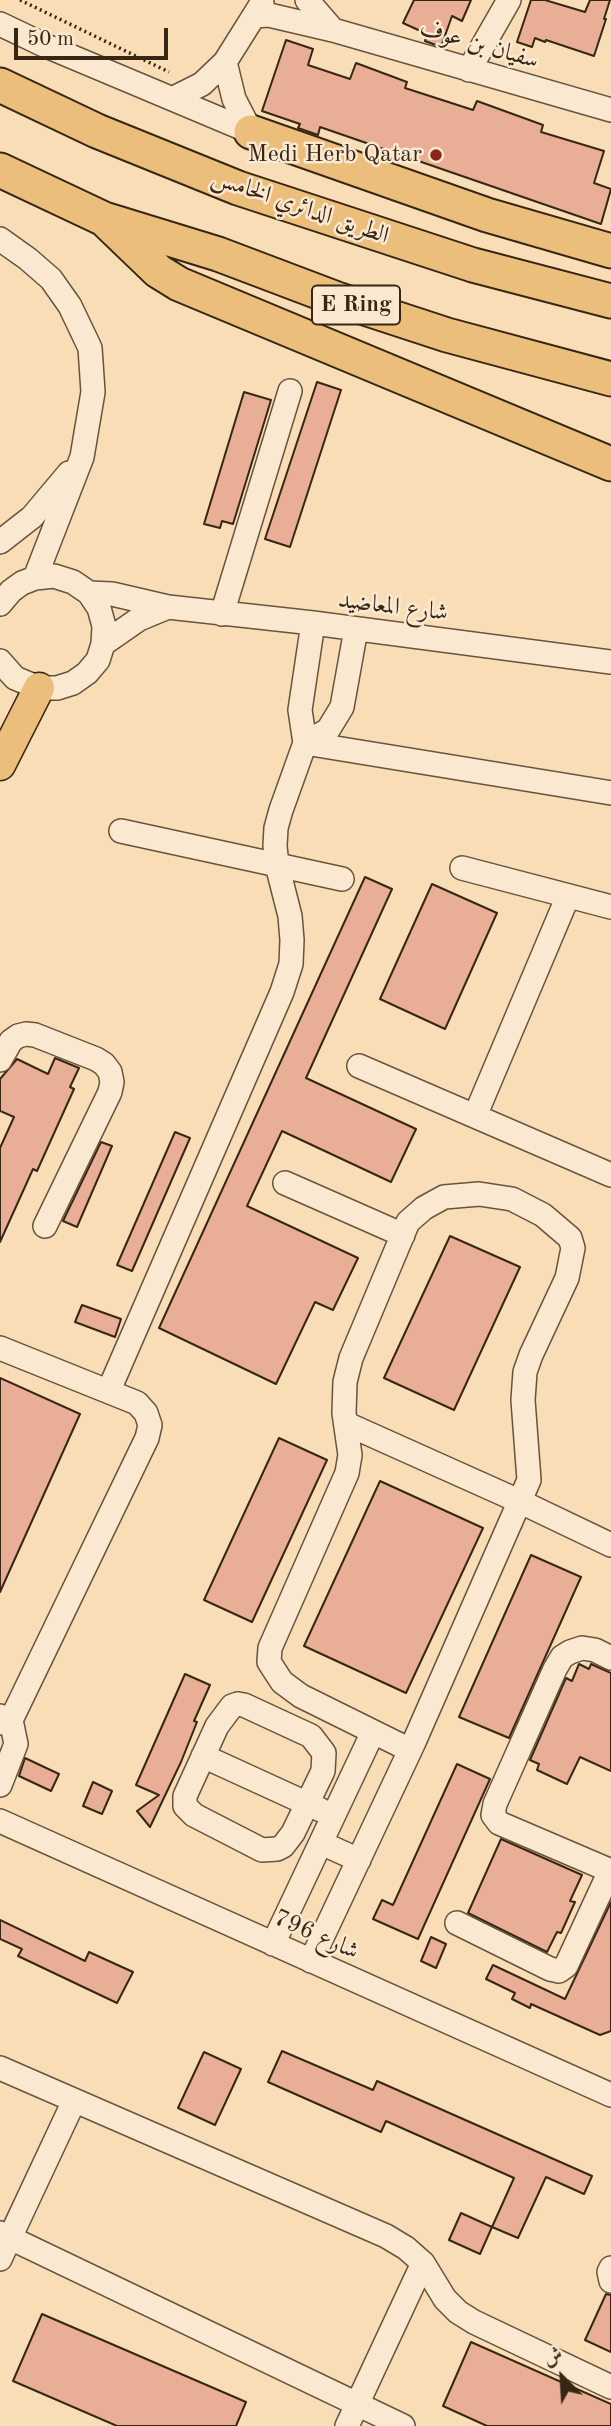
<!DOCTYPE html>
<html>
<head>
<meta charset="utf-8">
<style>
  body { margin:0 }
  #map { position:relative; width:611px; height:2426px; overflow:hidden; background:#f8ddb6; font-family:"Old Standard TT",Amiri,serif }
  canvas { display:block }
  .north { position:absolute; left:527px; top:2342px; width:70px; height:70px; -webkit-text-stroke:5px #fae9d0; paint-order:stroke; rotate:336deg; font-size:19px; font-weight:700; line-height:28px; text-align:center; color:#372614 }
  .north::after { content:''; display:block; margin:auto; width:24px; height:32px; background:#372614; clip-path:polygon(50% 0,100% 100%,50% 72%,0 100%) }
  .scale { position:absolute; left:14px; top:28px; width:154px; height:32px; box-sizing:border-box; border:4px solid #372614; border-top:0; padding-left:9px; font-size:21px; line-height:24px; white-space:nowrap; color:#372614; -webkit-text-stroke:5px #fae9d0; paint-order:stroke }
</style>
</head>
<body>
<div id="map">
<canvas width="611" height="2426"></canvas>
<div class="north">ش</div>
<div class="scale">50 m</div>
</div>
<script>
const ctx = document.querySelector('canvas').getContext('2d');
ctx.lineJoin = 'round';
function paint(path, color) { ctx.fillStyle = color; ctx.fill(path, 'evenodd'); }
const poly = rows => new Path2D(rows.map(r => 'M' + r).join(''));
function stroke(path, color, width, dash) { ctx.strokeStyle = color; ctx.lineWidth = width; ctx.lineCap = dash ? 'butt' : 'round'; ctx.setLineDash(dash || []); ctx.stroke(path); }
function drawText(font, color, halo, rows, align = 'center') {
  ctx.font = font + ' "Old Standard TT",Amiri,serif'; ctx.lineWidth = 5; ctx.setLineDash([]); ctx.textBaseline = 'middle'; ctx.strokeStyle = halo; ctx.fillStyle = color; for (const [text, x, y, turn = 0] of rows) {
    ctx.save(); ctx.translate(x, y); ctx.rotate((+turn || 0) * Math.PI / 180); ctx.textAlign = isNaN(turn) ? turn : align; if (halo) ctx.strokeText(text, 0, 0); ctx.fillText(text, 0, 0); ctx.restore();
  }
}
const building = poly([
  [414,0,471,0,462,21,452,16,441,47,425,41,427,34,403,23,414,0],
  [531,0,545,0,585,12,590,0,610,0,604,19,606,19,594,56,546,40,545,42,535,38,532,47,517,42,531,0],
  [286,40,313,49,308,65,350,79,356,63,407,82,405,88,473,110,477,101,543,125,541,132,604,151,594,183,611,189,601,224,320,127,318,135,298,128,300,124,262,111,286,40],
  [317,382,341,390,290,547,265,539,317,382],
  [244,392,271,400,233,524,222,521,220,528,204,524,244,392],
  [365,877,392,889,306,1078,416,1129,391,1182,282,1131,247,1206,358,1258,333,1310,315,1302,276,1384,159,1328,365,877],
  [432,884,497,913,445,1029,380,999,432,884],
  [55,1058,79,1068,70,1087,74,1089,37,1171,33,1169,0,1242,0,1148,14,1117,0,1111,0,1079,17,1059,48,1074,55,1058],
  [175,1132,190,1138,132,1271,117,1265,175,1132],
  [101,1142,112,1146,77,1227,63,1221,101,1142],
  [450,1236,520,1267,454,1410,384,1378,450,1236],
  [82,1305,121,1319,115,1337,75,1322,82,1305],
  [0,1378,80,1414,0,1592,0,1378],
  [279,1438,327,1460,252,1622,204,1600,279,1438],
  [380,1481,483,1528,406,1693,304,1646,380,1481],
  [531,1555,581,1577,509,1738,459,1717,531,1555],
  [579,1664,589,1669,591,1664,611,1673,611,1771,580,1757,567,1784,537,1770,539,1764,530,1760,566,1678,572,1681,579,1664],
  [185,1674,210,1685,194,1721,197,1722,181,1762,150,1827,137,1811,159,1795,136,1785,185,1674],
  [25,1758,59,1774,51,1791,19,1776,25,1758],
  [457,1764,490,1779,418,1939,373,1919,382,1900,393,1905,457,1764],
  [93,1782,112,1791,102,1814,83,1806,93,1782],
  [501,1839,582,1875,570,1901,575,1902,561,1933,557,1932,547,1952,468,1913,501,1839],
  [611,1902,611,2031,600,2035,531,2004,530,2008,512,1999,515,1993,486,1979,493,1965,565,1999,611,1902],
  [0,1920,85,1961,89,1952,133,1972,117,2003,18,1956,22,1949,0,1939,0,1920],
  [431,1937,446,1944,436,1968,421,1961,431,1937],
  [282,2051,373,2090,377,2081,592,2176,584,2194,546,2177,518,2238,492,2227,514,2178,386,2121,381,2132,268,2082,282,2051],
  [204,2052,241,2069,215,2125,178,2108,204,2052],
  [461,2213,492,2227,480,2254,449,2240,461,2213],
  [606,2294,611,2295,611,2352,585,2340,606,2294],
  [42,2314,246,2402,236,2426,117,2426,13,2381,42,2314],
  [471,2342,611,2404,611,2426,487,2426,443,2406,471,2342]
]);
paint(building, '#e8ae96');
stroke(building, '#372614', 2);
const minor = poly([
  [307,0,333,30],
  [254,16,269,15,333,30,611,110],
  [0,24,44,45,251,132],
  [225,62,234,99,251,132],
  [469,70,509,0],
  [174,98,202,84,225,62,262,3],
  [0,239,28,259,51,279,70,306,90,348,93,392,82,457,35,578],
  [0,542,32,517,69,473],
  [89,593,112,594,168,607,313,623,611,662],
  [0,604,11,591,22,583,35,578,54,576,73,582,89,593,99,608,104,626,103,644,98,660,87,673,73,683,57,688,39,688,15,678,0,661],
  [222,614,290,391],
  [103,644,139,619,168,607],
  [305,743,611,793],
  [305,743,328,730,342,707,356,629],
  [121,831,342,879],
  [462,868,611,907],
  [0,1060,11,1041,18,1036,26,1034,35,1035,96,1059,104,1064,110,1072,112,1082,110,1092,45,1226],
  [359,1066,611,1175],
  [475,1116,568,896],
  [285,1183,403,1235],
  [0,1348,137,1403,146,1413,150,1425,147,1438,11,1720,0,1716],
  [109,1390,282,992,291,964,292,940,290,916,277,865,275,846,276,828,281,810,305,743,300,710,313,623],
  [347,1424,521,1502,611,1545],
  [611,1658,595,1650,582,1648,570,1652,562,1657,555,1669,495,1804,493,1815,499,1823,611,1871],
  [238,1704,244,1705,311,1736,324,1753,323,1771,293,1833,283,1846,277,1849,262,1850,194,1815,185,1806,185,1796,217,1726,232,1706,238,1704],
  [0,1723,11,1720,16,1744,0,1785],
  [203,1756,321,1810],
  [0,1821,611,2095],
  [321,1843,359,1860],
  [457,1923,550,1969,559,1971,566,1966,610,1871],
  [273,1944,373,1732],
  [311,1961,414,1742,529,1480,523,1400,525,1372,531,1355,567,1278,573,1248,570,1238,543,1215,512,1199,479,1194,444,1197,424,1208,408,1222,351,1358,345,1382,344,1413,350,1455,347,1473,270,1648,269,1662,282,1682,301,1696,410,1750],
  [0,2068,386,2236,406,2248,423,2263,445,2299,458,2312,474,2322,611,2387],
  [0,2233,403,2426],
  [0,2259,74,2101],
  [611,2268,609,2272,611,2281],
  [347,2426,423,2263]
]);
const major = poly([
  [0,765,39,688]
]);
const highway = poly([
  [0,85,97,131,238,188,473,265,611,301],
  [251,132,487,215,611,251],
  [0,170,104,219,218,254,337,299,447,335,611,379],
  [106,221,158,271,179,284,611,464]
]);
stroke(minor, '#67543c', 26);
stroke(major, '#372614', 33);
stroke(highway, '#372614', 37);
stroke(poly([
  [20,0,169,72]
]), '#372614', 3.5, [2, 3.5]);
stroke(minor, '#fae9d0', 23);
stroke(major, '#ecbe7b', 30);
stroke(highway, '#ecbe7b', 33);
for (const [x, y, r, color] of [
  [436,155,7,"#8f2418"]
]) { const dot = new Path2D(); dot.arc(x, y, r, 0, 2 * Math.PI); ctx.fillStyle = color; ctx.fill(dot); stroke(dot, '#fae9d0', 2.5); }
for (const [x, y, w] of [
  [356,305,88]
]) { const box = new Path2D(); box.roundRect(x - w / 2, y - 19.5, w, 39, 5); ctx.fillStyle = '#fae9d0'; ctx.fill(box); stroke(box, '#372614', 2); }
drawText('bold 23px', '#372614', null, [
  ["E Ring",356,305]
]);
drawText('24px', '#372614', '#fae9d0', [
  ["سفيان بن عوف",479,45,16],
  ["الطريق الدائري الخامس",300,207,19],
  ["شارع المعاضيد",393,607,7],
  ["شارع 796",316,1935,24]
]);
drawText('24px', '#372614', '#fae9d0', [
  ["Medi Herb Qatar",422,155]
], 'right');
</script>
</body>
</html>
